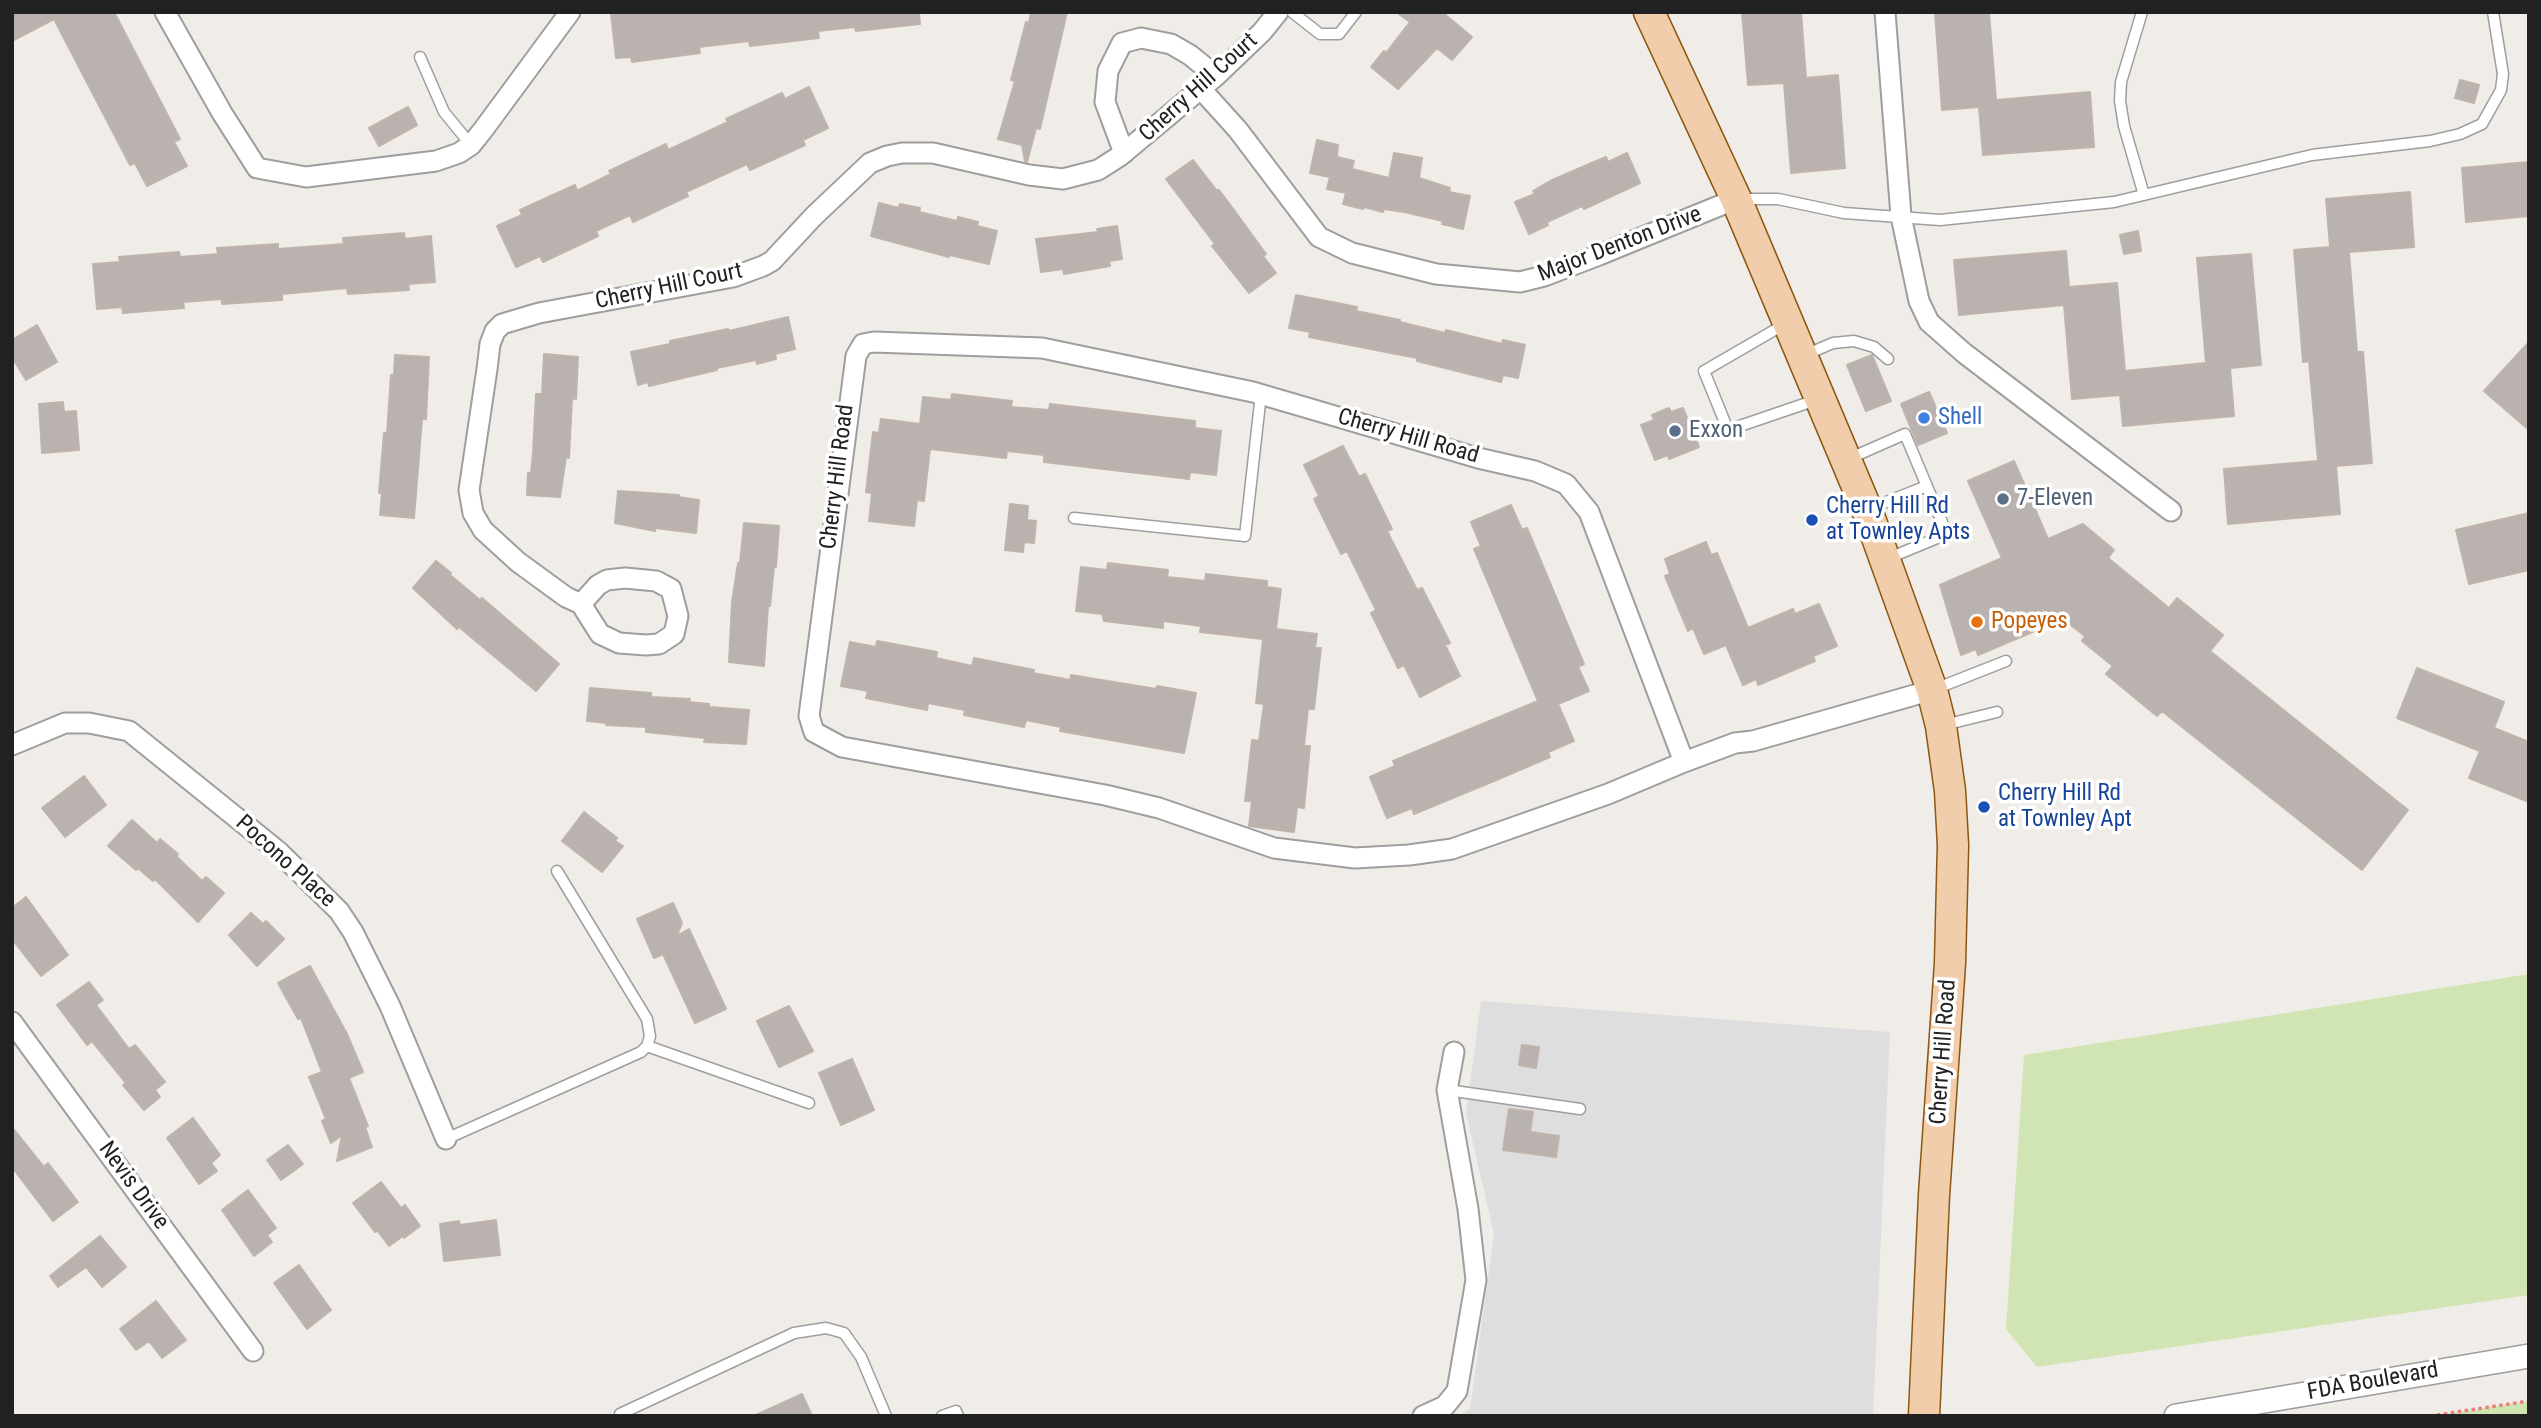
<!DOCTYPE html>
<html>
<head>
<meta charset="utf-8">
<style>
  body { margin:0 }
  #map { position:relative; width:2541px; height:1428px; overflow:hidden; background:#f0ede9; font-family:"Roboto Condensed",sans-serif }
  canvas { display:block }
  .frame { position:absolute; inset:0; border:14px solid #212121; pointer-events:none }
</style>
</head>
<body>
<div id="map">
<canvas width="2541" height="1428"></canvas>
<div class="frame"></div>
</div>
<script>
const ctx = document.querySelector('canvas').getContext('2d');
ctx.lineJoin = 'round';
function paint(path, color) { ctx.fillStyle = color; ctx.fill(path, 'evenodd'); }
const poly = rows => new Path2D(rows.map(r => 'M' + r).join(''));
function stroke(path, color, width, dash) { ctx.strokeStyle = color; ctx.lineWidth = width; ctx.lineCap = dash ? 'butt' : 'round'; ctx.setLineDash(dash || []); ctx.stroke(path); }
function drawText(font, color, halo, rows, align = 'center') {
  ctx.font = font + ' "Roboto Condensed",sans-serif'; ctx.lineWidth = 7; ctx.setLineDash([]); ctx.textBaseline = 'middle'; ctx.strokeStyle = halo; ctx.fillStyle = color; for (const [text, x, y, turn = 0] of rows) {
    ctx.save(); ctx.translate(x, y); ctx.rotate((+turn || 0) * Math.PI / 180); ctx.textAlign = isNaN(turn) ? turn : align; if (halo) ctx.strokeText(text, 0, 0); ctx.fillText(text, 0, 0); ctx.restore();
  }
}
paint(poly([
  [1481,1001,1890,1032,1873,1416,1457,1416,1470,1409,1494,1234,1466,1113]
]), '#dfdede');
paint(poly([
  [2529,974,2529,1295,2037,1367,2006,1329,2024,1055],
  [2529,1401,2529,1416,2433,1416]
]), '#d1e4b4');
const building = poly([
  [12,12,114,12,180,139,174,142,187,166,147,186,135,163,130,165,54,19,12,41,12,12],
  [621,12,919,12,920,24,856,31,855,27,818,31,819,38,750,46,749,41,699,47,700,53,632,62,631,57,616,58,611,14,621,12],
  [1031,12,1067,12,1040,129,1036,128,1027,162,1025,161,1022,145,998,139,1015,81,1011,80,1026,22,1029,23,1031,12],
  [1396,12,1442,12,1472,37,1452,60,1437,48,1398,89,1371,67,1384,51,1386,53,1410,22,1396,12],
  [1742,12,1801,12,1806,78,1838,75,1845,168,1791,173,1784,83,1748,85,1742,12],
  [1935,12,1989,12,1996,100,2090,92,2094,147,1983,155,1979,107,1942,110,1935,12],
  [2460,80,2479,85,2474,103,2455,98,2460,80],
  [809,87,828,128,803,140,805,145,750,170,747,164,686,192,688,196,633,222,630,215,596,231,598,236,543,262,540,256,516,267,497,226,522,215,520,210,575,185,577,191,611,174,609,171,666,144,668,150,728,122,726,119,782,93,785,99,809,87],
  [408,107,417,125,379,146,369,128,408,107],
  [1317,140,1338,145,1337,157,1354,161,1352,169,1389,178,1394,153,1422,158,1419,178,1450,188,1449,192,1470,196,1463,229,1442,224,1443,221,1404,212,1384,209,1383,212,1364,207,1363,209,1343,204,1346,193,1327,189,1330,177,1310,173,1317,140],
  [1627,153,1640,183,1584,209,1582,206,1547,222,1548,225,1529,234,1515,202,1535,194,1533,191,1550,181,1594,162,1606,157,1608,162,1627,153],
  [1193,160,1217,191,1219,190,1231,206,1266,254,1263,256,1276,273,1249,293,1212,246,1215,244,1166,179,1193,160],
  [2529,162,2529,216,2466,222,2462,168,2529,162],
  [2410,192,2414,247,2349,252,2357,352,2363,352,2372,463,2336,466,2340,514,2228,524,2224,469,2318,461,2309,361,2303,362,2294,250,2330,247,2326,199,2410,192],
  [879,203,899,208,900,204,920,208,919,212,957,221,958,217,978,222,977,226,997,231,989,264,950,255,949,257,871,236,879,203],
  [1117,226,1122,259,1109,261,1110,266,1064,274,1063,269,1041,272,1036,239,1098,232,1097,229,1117,226],
  [2138,231,2141,251,2124,254,2120,235,2138,231],
  [404,233,405,239,431,236,435,282,408,284,409,290,348,294,347,288,282,294,282,300,222,304,222,299,183,302,184,308,123,313,122,307,97,309,93,264,120,262,119,257,179,252,180,257,218,254,217,248,278,244,278,249,344,244,343,238,404,233],
  [2066,251,2069,287,2117,283,2125,371,2206,363,2197,258,2251,254,2261,365,2230,368,2234,416,2123,426,2120,395,2072,399,2064,305,1959,315,1954,260,2066,251],
  [1296,295,1357,307,1356,311,1400,320,1400,322,1445,333,1446,330,1502,344,1503,340,1525,345,1518,378,1503,375,1501,382,1417,361,1417,358,1309,337,1310,332,1289,328,1296,295],
  [788,317,795,349,775,354,776,359,757,364,756,360,717,368,717,370,649,386,648,382,638,385,631,352,670,344,670,341,728,329,729,331,788,317],
  [37,325,57,362,26,380,12,357,12,340,37,325],
  [2529,342,2529,430,2484,391,2529,342],
  [544,354,578,357,576,399,572,398,569,458,566,457,560,497,527,495,528,473,531,473,533,453,536,394,542,394,544,354],
  [395,355,429,357,426,419,422,419,414,518,380,515,382,493,379,493,384,433,387,433,391,375,394,375,395,355],
  [1872,355,1891,401,1866,411,1847,365,1872,355],
  [1929,392,1947,433,1918,445,1901,404,1929,392],
  [952,394,1012,401,1011,407,1049,410,1050,404,1195,421,1195,428,1221,431,1216,475,1190,472,1189,479,1044,462,1044,455,1007,451,1006,458,930,449,924,501,917,500,914,526,869,521,872,493,866,492,873,432,879,433,881,419,920,424,923,397,951,400,952,394],
  [63,402,64,412,76,411,79,450,42,453,39,404,63,402],
  [1669,408,1671,412,1683,408,1699,447,1669,459,1668,455,1655,460,1641,425,1654,420,1652,415,1669,408],
  [1343,446,1359,477,1365,474,1392,529,1387,531,1417,590,1422,588,1450,643,1445,645,1460,676,1420,697,1404,665,1398,668,1371,613,1376,610,1347,551,1341,554,1314,499,1319,496,1304,465,1343,446],
  [2014,461,2048,539,2083,524,2114,550,2108,558,2169,608,2177,598,2223,635,2210,651,2408,810,2362,870,2162,711,2157,716,2106,674,2113,666,2082,641,2085,636,2063,619,1978,655,1976,649,1961,655,1940,585,2002,558,1968,481,2014,461],
  [618,491,679,495,678,497,699,500,696,533,655,528,655,531,615,523,618,491],
  [1010,504,1028,506,1027,520,1036,521,1034,543,1024,542,1023,552,1005,550,1010,504],
  [1511,505,1522,530,1527,528,1584,664,1578,667,1589,691,1558,704,1574,741,1548,752,1550,757,1494,781,1414,814,1412,808,1387,818,1370,777,1395,766,1393,761,1538,701,1474,549,1481,546,1471,522,1511,505],
  [2529,513,2529,570,2469,584,2456,530,2529,513],
  [744,523,779,526,776,567,774,567,770,606,768,606,764,666,729,662,732,602,738,563,740,563,744,523],
  [1706,542,1711,555,1717,553,1748,628,1793,609,1795,614,1819,604,1837,646,1813,656,1815,661,1758,685,1756,679,1743,685,1726,645,1704,654,1693,628,1688,631,1665,576,1670,574,1665,559,1706,542],
  [436,561,451,573,450,575,480,600,482,598,559,664,536,691,459,627,457,629,413,588,436,561],
  [1108,563,1168,570,1167,577,1205,581,1206,574,1267,581,1267,587,1281,589,1276,629,1317,634,1315,648,1321,648,1314,709,1308,709,1304,746,1310,746,1304,808,1297,807,1294,832,1249,826,1252,801,1245,801,1252,740,1259,741,1264,704,1256,703,1263,639,1200,632,1201,626,1163,621,1163,628,1104,621,1102,614,1076,611,1081,567,1107,570,1108,563],
  [877,641,937,652,936,658,972,666,974,658,1034,670,1033,673,1070,680,1071,675,1156,689,1157,686,1196,693,1184,753,1060,731,1061,727,1026,720,1024,727,964,715,965,710,928,703,927,710,866,698,868,691,841,686,850,642,876,647,877,641],
  [2417,668,2504,702,2494,728,2529,742,2529,802,2469,778,2480,751,2397,718,2417,668],
  [590,688,651,693,651,697,690,699,689,702,709,704,709,707,749,710,746,744,704,742,705,738,646,732,646,727,606,725,607,723,587,721,590,688],
  [84,776,106,805,65,837,42,808,84,776],
  [584,812,617,838,615,841,623,846,602,872,562,841,584,812],
  [132,820,157,843,160,839,178,854,176,856,202,881,206,877,224,893,198,922,155,879,153,881,138,868,136,870,108,846,132,820],
  [26,897,68,955,41,976,12,939,12,908,26,897],
  [673,903,682,923,677,936,689,929,726,1009,695,1023,663,954,654,958,637,919,673,903],
  [251,913,263,924,266,921,284,939,257,966,229,935,251,913],
  [310,966,347,1034,363,1072,349,1078,368,1126,365,1127,372,1147,337,1161,342,1135,331,1143,322,1121,326,1119,309,1077,322,1072,301,1018,298,1019,278,983,310,966],
  [89,982,103,1000,96,1005,129,1049,135,1045,165,1082,155,1090,160,1097,144,1110,123,1085,126,1083,92,1041,87,1045,57,1005,89,982],
  [789,1006,813,1051,779,1067,757,1021,789,1006],
  [1522,1045,1539,1047,1536,1068,1519,1065,1522,1045],
  [852,1059,874,1110,841,1125,819,1073,852,1059],
  [1509,1109,1533,1112,1530,1132,1559,1136,1556,1157,1503,1150,1509,1109],
  [193,1118,220,1155,211,1163,217,1171,199,1184,167,1138,193,1118],
  [12,1127,44,1167,48,1163,78,1202,53,1221,12,1167,12,1127],
  [288,1145,303,1164,281,1180,267,1160,288,1145],
  [381,1182,401,1208,405,1205,420,1226,404,1238,403,1236,389,1246,377,1230,375,1232,353,1203,381,1182],
  [248,1190,276,1228,267,1235,272,1242,254,1256,222,1210,248,1190],
  [496,1220,500,1255,444,1261,440,1224,459,1221,460,1225,496,1220],
  [100,1236,126,1267,102,1287,86,1267,58,1287,50,1276,100,1236],
  [299,1265,331,1310,307,1329,274,1283,299,1265],
  [156,1301,186,1340,162,1358,149,1341,136,1350,120,1329,156,1301],
  [802,1394,812,1416,754,1416,802,1394]
]);
paint(building, '#b9b2ae');
stroke(building, '#c0b3ac', 2);
const service = poly([
  [1292,12,1320,34,1339,34,1356,12],
  [2142,12,2121,82,2120,101,2124,126,2144,195],
  [420,57,444,112,471,145],
  [1741,199,1778,199,1844,213,1940,220,2114,202,2312,155,2430,141,2460,134,2482,124,2501,90,2503,74,2493,12],
  [1785,324,1704,371,1728,430,1816,400],
  [1805,355,1833,343,1854,341,1874,347,1888,359],
  [1848,459,1905,434,1947,534,1889,558],
  [1871,508,1927,486],
  [1074,518,1245,536,1261,394],
  [1935,689,2006,661],
  [1944,725,1997,712],
  [647,1046,809,1103],
  [1447,1090,1580,1109],
  [446,1139,641,1052,647,1046,650,1036,647,1019,557,871],
  [620,1414,794,1333,826,1328,844,1333,861,1357,886,1416],
  [942,1416,956,1411,958,1416]
]);
const minor = poly([
  [165,12,222,113,257,168,306,177,436,161,459,153,471,145,483,130,570,12],
  [1885,12,1901,216,1919,301,1929,322,1964,353,2171,511],
  [1201,89,1238,130,1319,237,1352,253,1436,274,1520,282,1544,276,1599,255,1736,199],
  [1124,153,1105,102,1108,71,1122,43,1141,38,1171,44,1190,55,1216,76],
  [625,578,656,581,671,589,678,616,674,634,659,644,646,645,619,643,600,634,581,604,598,585,607,580,625,578],
  [581,604,566,597,518,562,483,530,473,513,469,490,487,369,490,344,495,331,502,324,539,313,733,277,763,266,772,261,814,216,870,163,887,156,902,153,933,153,1029,175,1063,179,1098,170,1120,156,1216,76,1262,32,1278,12],
  [12,745,65,723,89,723,129,731,279,852,339,911,353,932,390,1006,446,1139],
  [1684,762,1589,512,1566,484,1535,471,1478,458,1253,392,1042,348,874,342,863,344,856,356,809,716,814,732,842,747,1105,795,1159,808,1274,848,1355,858,1409,855,1452,849,1608,794,1684,762,1735,743,1753,741,1932,690],
  [12,1022,253,1351],
  [1423,1416,1445,1406,1457,1391,1476,1280,1468,1209,1447,1090,1454,1052]
]);
const tertiary = poly([
  [2176,1416,2529,1356]
]);
const primary = poly([
  [1649,12,1736,199,1867,510,1932,690,1941,726,1950,791,1953,845,1950,963,1934,1195,1924,1416]
]);
stroke(service, '#9e9e9e', 13);
stroke(minor, '#9e9e9e', 23);
stroke(tertiary, '#9e9e9e', 26);
stroke(primary, '#8d5711', 33);
stroke(poly([
  [2430,1416,2529,1401]
]), '#eb7f7e', 3.5, [3.5, 3.5]);
stroke(service, '#fff', 10);
stroke(minor, '#fff', 19);
stroke(tertiary, '#fff', 23);
stroke(primary, '#f2cdab', 30);
for (const [x, y, r, color] of [
  [1924,418,7,"#3f7fe0"],
  [1675,431,7,"#5c6f8a"],
  [2003,499,7,"#5c6f8a"],
  [1812,520,7,"#1a4fb4"],
  [1977,622,7,"#e8710a"],
  [1984,807,7,"#1a4fb4"]
]) { const dot = new Path2D(); dot.arc(x, y, r, 0, 2 * Math.PI); ctx.fillStyle = color; ctx.fill(dot); stroke(dot, '#fff', 2.5); }
drawText('23px', '#212121', '#fff', [
  ["Cherry Hill Court",1199,88,-42],
  ["Major Denton Drive",1620,245,-21],
  ["Cherry Hill Court",669,287,-12],
  ["Cherry Hill Road",1408,437,16],
  ["Cherry Hill Road",838,477,-83],
  ["Pocono Place",285,862,42],
  ["Cherry Hill Road",1944,1052,-86],
  ["Nevis Drive",133,1186,54],
  ["FDA Boulevard",2373,1382,-10]
]);
drawText('23px', '#366cbe', '#fff', [
  ["Shell",1938,418]
], 'left');
drawText('23px', '#4e5e75', '#fff', [
  ["Exxon",1689,431],
  ["7-Eleven",2017,499]
], 'left');
drawText('23px', '#164399', '#fff', [
  ["Cherry Hill Rd",1826,507],
  ["at Townley Apts",1826,533],
  ["Cherry Hill Rd",1998,794],
  ["at Townley Apt",1998,820]
], 'left');
drawText('23px', '#c56008', '#fff', [
  ["Popeyes",1991,622]
], 'left');
</script>
</body>
</html>
